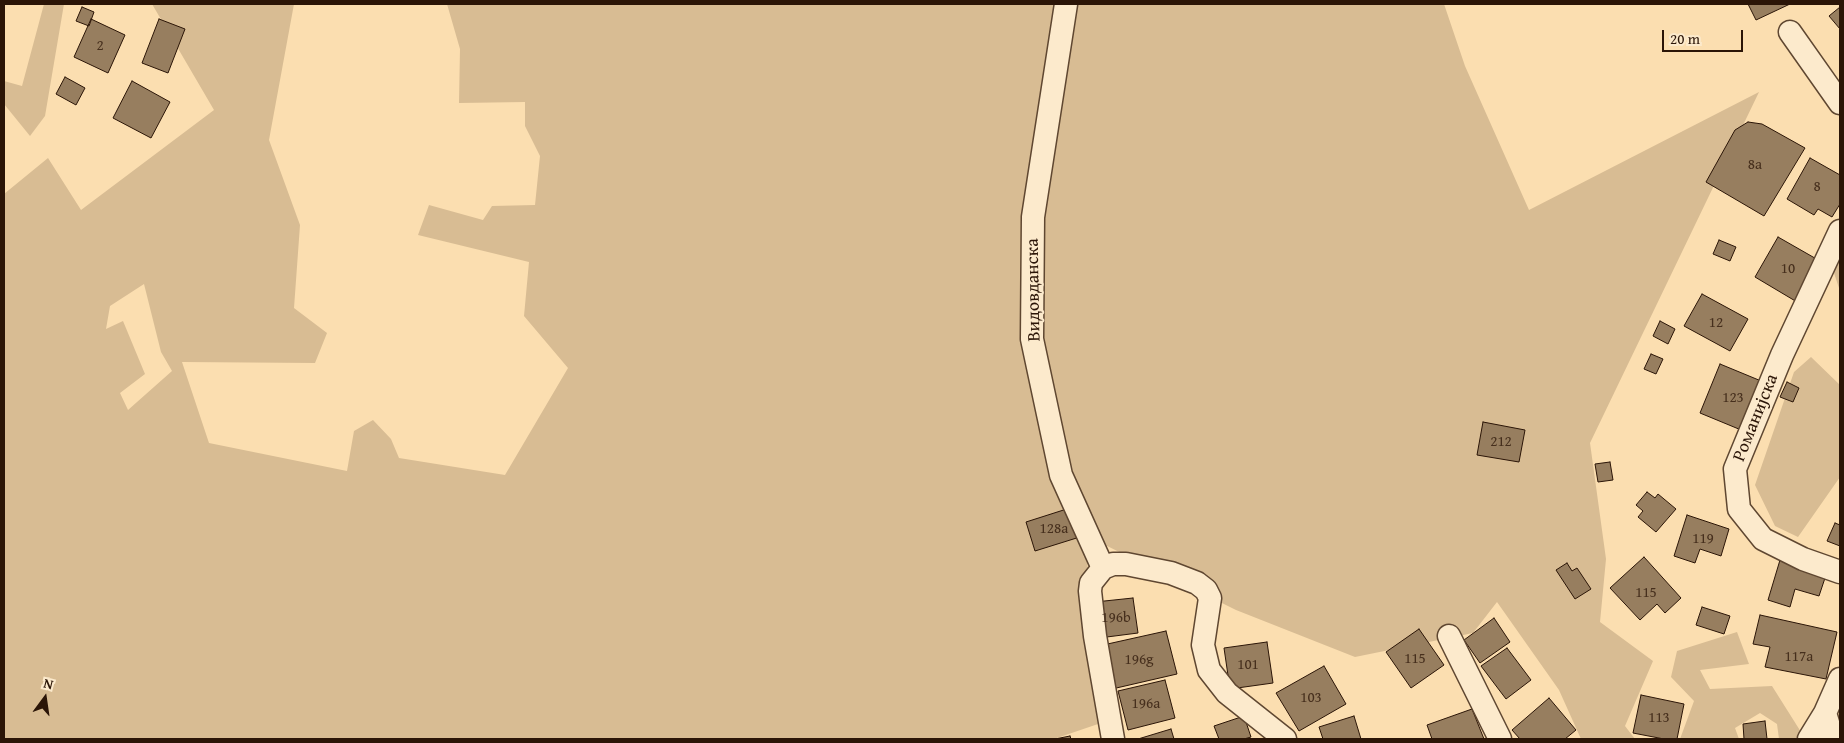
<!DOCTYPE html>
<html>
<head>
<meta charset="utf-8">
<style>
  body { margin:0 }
  #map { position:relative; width:1844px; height:743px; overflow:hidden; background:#fbdeb0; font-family:"Gentium Book Plus",serif }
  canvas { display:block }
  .frame { position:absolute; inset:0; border:5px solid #2b1507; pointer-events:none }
  .north { position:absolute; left:20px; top:673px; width:50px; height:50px; -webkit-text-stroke:4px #fceacc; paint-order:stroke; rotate:14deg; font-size:14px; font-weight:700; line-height:20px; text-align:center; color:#2b1507 }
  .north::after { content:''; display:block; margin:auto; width:18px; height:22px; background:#2b1507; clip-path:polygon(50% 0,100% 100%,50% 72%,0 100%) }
  .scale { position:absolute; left:1662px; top:30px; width:81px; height:22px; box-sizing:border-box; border:2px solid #2b1507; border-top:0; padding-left:6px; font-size:15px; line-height:18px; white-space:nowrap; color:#2b1507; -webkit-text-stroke:4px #fceacc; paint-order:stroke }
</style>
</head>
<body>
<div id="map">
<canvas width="1844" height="743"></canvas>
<div class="frame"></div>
<div class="north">N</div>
<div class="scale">20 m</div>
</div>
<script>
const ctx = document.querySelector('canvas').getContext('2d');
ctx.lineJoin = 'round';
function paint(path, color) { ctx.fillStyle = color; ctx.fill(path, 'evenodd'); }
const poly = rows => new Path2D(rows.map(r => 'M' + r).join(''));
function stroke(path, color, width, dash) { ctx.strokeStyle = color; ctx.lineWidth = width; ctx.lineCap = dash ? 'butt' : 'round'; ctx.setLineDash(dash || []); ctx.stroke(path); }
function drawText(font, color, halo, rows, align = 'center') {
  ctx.font = font + ' "Gentium Book Plus",serif'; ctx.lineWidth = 4; ctx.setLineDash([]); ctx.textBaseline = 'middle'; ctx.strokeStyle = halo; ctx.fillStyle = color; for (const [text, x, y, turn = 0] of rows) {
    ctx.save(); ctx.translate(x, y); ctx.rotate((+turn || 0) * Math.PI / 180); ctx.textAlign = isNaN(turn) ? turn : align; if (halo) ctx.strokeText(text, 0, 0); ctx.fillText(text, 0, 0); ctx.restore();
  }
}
paint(poly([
  [44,4,64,4,45,116,30,136,4,104,4,81,22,86],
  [152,4,294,4,269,140,300,225,294,308,327,333,315,363,182,362,209,443,347,471,354,431,373,420,391,439,399,458,505,475,568,368,524,316,529,262,418,235,429,205,483,220,492,206,535,205,540,156,525,126,525,102,459,103,460,49,447,4,1444,4,1465,66,1529,210,1759,92,1590,443,1606,559,1600,622,1653,661,1625,726,1635,739,1581,739,1559,690,1497,602,1473,633,1355,657,1236,610,1085,535,1101,723,1054,739,4,739,4,194,48,158,81,210,214,110],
  [144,284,161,352,172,371,128,410,120,393,145,374,123,321,106,329,110,306],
  [1840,254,1840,291,1833,270],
  [1811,357,1840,385,1840,477,1798,537,1775,526,1755,485,1794,372],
  [1737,632,1749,664,1700,670,1710,689,1772,686,1801,732,1796,739,1779,739,1777,724,1760,713,1735,728,1739,739,1680,739,1694,701,1671,677,1677,651]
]), '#d8bc93');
const building = poly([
  [1748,4,1790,4,1756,20,1748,4],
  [82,7,94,12,89,26,76,21,82,7],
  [1840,7,1840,29,1829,16,1840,7],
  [91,19,125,35,108,73,74,57,91,19],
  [159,19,185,29,168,73,142,63,159,19],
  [65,77,85,88,76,105,56,94,65,77],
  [132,81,170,102,151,138,113,118,132,81],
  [1748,122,1762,124,1805,148,1764,216,1706,182,1735,130,1748,122],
  [1810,158,1840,175,1840,204,1832,217,1818,209,1814,215,1787,199,1810,158],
  [1778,237,1820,261,1797,302,1755,277,1778,237],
  [1719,240,1736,247,1730,261,1713,254,1719,240],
  [1702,294,1748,319,1730,351,1684,326,1702,294],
  [1660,321,1675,329,1668,344,1653,336,1660,321],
  [1651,354,1663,359,1656,374,1644,369,1651,354],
  [1720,364,1766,383,1746,432,1700,413,1720,364],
  [1787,382,1799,388,1793,402,1780,397,1787,382],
  [1483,422,1525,430,1519,462,1477,455,1483,422],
  [1610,462,1613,480,1598,482,1595,464,1610,462],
  [1647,492,1655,498,1658,494,1676,509,1656,532,1638,517,1643,511,1636,505,1647,492],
  [1073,507,1083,536,1035,551,1026,522,1073,507],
  [1687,515,1729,529,1721,556,1700,549,1695,563,1674,556,1687,515],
  [1835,523,1840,525,1840,546,1827,541,1835,523],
  [1644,557,1681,598,1665,613,1657,604,1640,620,1610,588,1644,557],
  [1780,560,1826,575,1819,596,1795,589,1790,607,1768,600,1780,560],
  [1567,563,1572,571,1577,568,1591,589,1575,599,1556,570,1567,563],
  [1133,598,1138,633,1099,638,1095,602,1133,598],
  [1702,607,1730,616,1724,634,1696,625,1702,607],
  [1760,615,1837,632,1826,679,1765,667,1770,647,1753,644,1760,615],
  [1494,618,1510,642,1480,663,1464,640,1494,618],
  [1419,629,1444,665,1411,688,1386,652,1419,629],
  [1166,631,1177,674,1112,689,1103,645,1166,631],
  [1267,642,1273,683,1230,689,1224,648,1267,642],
  [1507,648,1531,680,1506,699,1481,666,1507,648],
  [1324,666,1346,704,1299,731,1276,693,1324,666],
  [1165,680,1175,718,1128,730,1118,691,1165,680],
  [1641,695,1684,704,1677,739,1664,739,1633,733,1641,695],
  [1549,698,1576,730,1565,739,1520,739,1512,730,1549,698],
  [1472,709,1484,739,1432,739,1427,725,1472,709],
  [1244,716,1251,737,1244,739,1219,739,1214,726,1244,716],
  [1354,716,1361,739,1323,739,1319,727,1354,716],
  [1765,721,1767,739,1744,739,1743,724,1765,721],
  [1171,729,1174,739,1138,739,1171,729],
  [1070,736,1071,739,1055,739,1070,736]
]);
paint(building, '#977e5f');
stroke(building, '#2b1507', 1);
const street = poly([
  [1066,4,1033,217,1032,339,1061,475,1103,568],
  [1790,32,1840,103],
  [1840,231,1782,355,1735,469,1739,509,1763,539,1803,559,1840,572],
  [1449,636,1500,739],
  [1825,713,1833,739],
  [1113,739,1095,636,1090,591,1091,583,1103,568,1113,564,1126,564,1171,573,1197,583,1206,590,1210,598,1203,645,1209,670,1227,693,1285,739],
  [1809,739,1825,713,1840,679]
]);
stroke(street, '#5f4731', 25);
stroke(street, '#fceacc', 22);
drawText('15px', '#462f1d', null, [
  ["2",100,46],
  ["8a",1755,165],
  ["8",1817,187],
  ["10",1788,269],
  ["12",1716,323],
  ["123",1733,398],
  ["212",1501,442],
  ["128a",1054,529],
  ["119",1703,539],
  ["115",1646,593],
  ["196b",1116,618],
  ["117a",1799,657],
  ["115",1415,659],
  ["196g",1139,660],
  ["101",1248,665],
  ["103",1311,698],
  ["196a",1146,704],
  ["113",1659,718]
]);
drawText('18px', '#2b1507', '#fceacc', [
  ["Видовданска",1034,290,-91],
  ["Романијска",1756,418,-68]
]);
</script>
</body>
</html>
